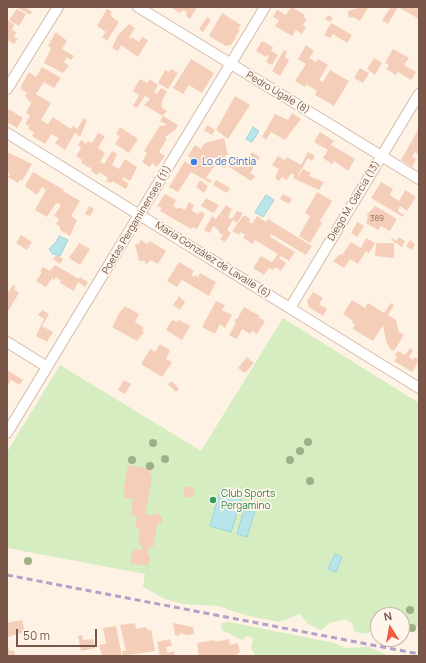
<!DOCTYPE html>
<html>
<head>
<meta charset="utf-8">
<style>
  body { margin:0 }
  #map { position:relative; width:426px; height:663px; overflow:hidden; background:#fef2e4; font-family:Manrope,sans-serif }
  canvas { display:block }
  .frame { position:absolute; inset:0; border:8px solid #795647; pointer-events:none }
  .north { position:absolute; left:370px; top:607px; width:40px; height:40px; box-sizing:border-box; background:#fff6ec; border:1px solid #c9b6aa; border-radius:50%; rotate:349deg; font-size:11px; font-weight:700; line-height:16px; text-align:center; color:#795647 }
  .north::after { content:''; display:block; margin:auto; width:14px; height:18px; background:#f15d40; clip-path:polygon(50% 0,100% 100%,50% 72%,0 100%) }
  .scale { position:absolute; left:16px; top:629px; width:81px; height:18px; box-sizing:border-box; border:2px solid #795647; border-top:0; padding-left:5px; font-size:12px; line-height:14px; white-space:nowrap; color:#795647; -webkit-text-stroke:3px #fff6ec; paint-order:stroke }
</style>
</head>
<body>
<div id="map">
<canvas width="426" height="663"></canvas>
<div class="frame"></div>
<div class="north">N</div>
<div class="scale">50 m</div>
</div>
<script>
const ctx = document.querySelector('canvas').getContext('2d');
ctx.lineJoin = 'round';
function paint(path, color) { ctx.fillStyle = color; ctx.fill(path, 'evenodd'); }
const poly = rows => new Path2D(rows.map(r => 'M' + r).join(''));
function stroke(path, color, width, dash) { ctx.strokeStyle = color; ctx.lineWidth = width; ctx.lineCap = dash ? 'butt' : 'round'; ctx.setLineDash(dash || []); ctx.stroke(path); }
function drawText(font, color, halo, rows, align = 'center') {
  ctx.font = font + ' Manrope,sans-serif'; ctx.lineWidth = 3.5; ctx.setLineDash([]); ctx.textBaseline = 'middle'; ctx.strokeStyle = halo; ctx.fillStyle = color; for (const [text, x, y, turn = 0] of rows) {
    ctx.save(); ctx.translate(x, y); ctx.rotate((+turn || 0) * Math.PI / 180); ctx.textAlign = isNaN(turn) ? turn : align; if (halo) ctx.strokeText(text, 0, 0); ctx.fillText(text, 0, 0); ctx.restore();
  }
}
paint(poly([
  [283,318,419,403,419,627,402,624,402,615,378,615,375,628,366,634,354,631,352,623,345,619,330,623,321,630,308,624,300,614,280,622,248,616,218,606,184,604,165,599,143,587,145,574,7,548,7,452,60,365,201,451],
  [229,622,335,643,345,648,369,647,390,656,255,656,251,647,253,640,252,637,247,636,242,640,222,630,221,623]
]), '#d5edc1');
const water = poly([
  [253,127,259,131,252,142,246,139,253,127],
  [266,195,274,200,263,217,255,212,266,195],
  [59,236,68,240,60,256,53,254,49,249,56,242,59,236],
  [221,488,243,494,231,532,210,526,221,488],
  [244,510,250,512,251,510,255,511,247,537,237,534,244,510],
  [335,554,342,557,336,572,328,569,335,554]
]);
paint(water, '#b7e5e9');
stroke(water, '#9cd6dc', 1);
paint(poly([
  [17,7,25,7,32,12,30,15],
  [173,7,197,7,190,19,186,16,187,12,183,10,180,13,172,8],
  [291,7,305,15,303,17,307,19,303,25,306,27,302,34,296,30,292,36,275,26,279,20,273,17,277,10,286,15],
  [361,7,368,8,360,21,353,17,349,18,348,11],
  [391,7,417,7,419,8,419,19,398,7,388,24,382,20],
  [17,9,26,14,19,26,9,20],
  [107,9,112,12,110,14,113,18,119,22,107,41,102,37,106,32,97,26],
  [222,13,241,25,238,29,240,30,236,36,234,35,236,37,231,45,226,46,209,36],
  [328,15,333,18,330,22,325,19],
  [207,17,211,20,203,32,199,29],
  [7,20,14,24,12,30,16,32,14,37,18,39,14,44,9,41,7,43],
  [331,23,352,35,347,43,333,34,330,38,324,35],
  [129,24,135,28,129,38,131,39,132,37,139,42,142,37,148,40,138,57,121,45,118,51,112,48,118,35],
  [56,32,67,41,62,49,74,56,71,60,67,57,64,62,69,66,63,73,44,63,51,48,48,46],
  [262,41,273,47,271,51,278,55,272,65,266,62,269,56,267,55,266,57,256,51],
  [306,45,314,51,309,58,316,62,318,59,328,65,319,80,323,82,330,70,349,81,334,106,315,95,317,91,306,84,305,87,295,81,306,64,298,59],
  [393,49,409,58,404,65,416,72,411,80,398,72,396,75,386,69,389,65,385,63],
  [284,50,287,52,285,57,289,60,280,76,272,71],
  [374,58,382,63,375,75,367,69],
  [191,59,214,73,202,93,189,85,183,94,173,88],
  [42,67,61,78,54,88,44,82,36,94,51,103,41,120,48,124,53,117,71,129,73,126,77,129,84,118,87,120,80,137,75,133,65,150,55,143,59,138,51,134,45,144,32,136,34,132,28,129,29,126,25,124,30,116,26,113,31,103,25,96,27,93,21,89,22,84,29,72,36,77],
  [360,68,369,73,363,83,354,78],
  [171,69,178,73,168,89,158,83,165,70,169,72],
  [140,79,147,83,150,79,158,85,154,92,157,94,161,88,167,91,161,104,162,105,161,107,167,111,163,116,178,125,175,130,165,137,167,139,159,152,165,156,157,167,152,163,150,167,142,162,147,153,144,151,160,126,167,125,160,121,163,116,144,105,150,99,145,96,137,108,133,106,139,95,133,91],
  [235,96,250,105,228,139,216,130],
  [9,109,23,118,17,128,7,122,7,113],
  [292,113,301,119,285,140,271,132,266,140,262,137,275,114,288,120],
  [207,125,215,130,212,135,204,130],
  [120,127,138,139,129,153,115,144,120,136,116,134],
  [419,128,419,155,415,152,412,157,416,159,412,167,401,160],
  [320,132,334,141,331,145,355,159,348,171,334,161,332,164,323,158,328,150,314,142],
  [98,133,105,136,98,148,105,153,100,162,104,164,112,151,117,154,112,165,119,169,125,159,137,167,130,181,123,177,122,179,129,184,126,189,112,181,111,183,106,181,108,178,99,172,97,175,91,171,92,169,81,163,82,160,76,156,81,148,78,145,81,140,86,144,88,141,92,143],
  [224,138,228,155,225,155,226,159,223,163,227,166,225,168,214,163,217,159,214,157,211,162,215,165,206,178,212,181,210,183,191,172,178,192,169,187,185,161,190,165,194,160,188,156,195,145,201,149,205,143],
  [7,152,32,164,22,181,20,180,18,183,8,177,10,174,7,172],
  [252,152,260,157,250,173,255,176,251,181,228,166,232,159,243,167],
  [308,152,315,156,312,161,308,158,298,175,299,176,303,169,311,173,309,176,324,182,319,190,293,178,294,175,291,173,287,180,282,177,279,181,275,178,279,169,272,165,278,156,285,160,287,157,301,165],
  [33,172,64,190,63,191,80,201,71,216,77,220,70,236,60,230,60,227,56,224,59,219,54,216,61,205,56,203,47,217,35,210,46,190,42,187,37,195,25,186],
  [200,180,208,186,204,193,196,187],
  [216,180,230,188,227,193,213,185],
  [381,182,393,189,390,195,399,201,405,190,416,197,407,211,400,206,398,211,404,215,403,217,371,198],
  [317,192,332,201,320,221,322,223,310,243,299,236,310,216,305,213],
  [165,194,176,200,173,206,178,209,179,207,185,210,189,202,194,205,192,211,198,214,200,211,205,214,197,229,193,227,191,229,160,211,162,208,157,206],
  [283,194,292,199,289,204,280,199],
  [206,198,219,205,214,213,201,206],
  [226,205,232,209,228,217,232,219,237,211,243,213,237,223,233,220,227,230,231,233,225,242,220,239,223,235,218,232,219,230,213,226,210,233,204,230,212,216,216,219],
  [89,206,94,209,90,216,85,214],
  [375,206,397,219,390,231,381,226,378,230,366,223,368,218,367,215],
  [244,215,250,219,249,222,252,224,257,216,266,222,268,219,312,246,306,255,271,234,270,237,295,252,289,261,281,256,279,258,286,263,281,271,275,267,273,270,269,268,264,275,253,268,261,256,272,262,278,254,255,240,253,244,243,238,245,235,240,232,239,235,232,231],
  [357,222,364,226,357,237,351,233],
  [21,235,32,242,27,250,16,243],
  [399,237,405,241,402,247,391,240,392,238,397,241],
  [366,238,375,243,369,253,366,251,358,264,350,259,344,268,333,261,340,254,342,255,351,242,361,248],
  [139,239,147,244,150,241,166,251,158,264,151,260,145,265,145,261,139,261,135,244,141,243],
  [410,240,415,244,412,250,406,246],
  [79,243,90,249,80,265,69,258],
  [394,243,394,258,375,256,376,243],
  [56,255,63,259,60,264,53,259],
  [179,262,194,271,191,276,194,277,195,275,198,277,200,273,216,282,209,296,182,280,177,287,167,281],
  [55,265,79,279,80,277,88,282,85,287,78,282,74,291,60,283,61,281,56,277,54,280,52,278,46,287,36,281,42,272,40,271,43,267,50,271],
  [13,285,16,286,14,289,19,293,7,313,7,294],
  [313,292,323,298,319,304,327,309,323,316,309,307,307,301],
  [179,296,185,302,180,310,173,305],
  [352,300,365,308,368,303,384,313,391,303,394,305,388,315,396,320,399,332,404,335,394,351,390,349,386,341,383,325,373,341,353,329,355,324,352,323,353,321,343,314],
  [216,301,225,305,222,310,232,315,225,328,220,324,215,334,202,327],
  [125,306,139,314,135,322,144,328,142,331,144,332,137,341,112,327,121,310,122,310],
  [244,307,260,316,259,318,265,321,257,334,252,331,250,334,242,329,237,339,229,335,236,323,235,322,235,319,237,319],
  [42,310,49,314,42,326,53,332,47,342,36,336,44,319,38,315],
  [172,320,177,322,179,320,190,326,182,340,166,330],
  [160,344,170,350,166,359,172,362,162,377,141,364,150,349,155,352],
  [410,348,413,350,409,357,413,360,415,357,419,360,412,372,394,361,397,357,395,355,398,351,405,355],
  [247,357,254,363,245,373,238,368],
  [7,370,23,380,20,385,11,380,7,386],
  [124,380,131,384,125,394,118,390],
  [172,381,179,389,176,392,168,384],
  [128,465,151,469,150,476,152,477,145,514,155,515,158,513,162,517,162,522,157,524,153,547,149,547,147,554,150,555,148,566,130,563,133,549,141,550,143,545,139,545,139,541,138,541,140,529,135,528,137,516,131,515,133,499,124,498,125,494,123,493],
  '183.5 492a5.5 5.5 0 1 1 11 0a5.5 5.5 0 1 1-11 0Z',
  [22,620,25,632,7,637,7,623],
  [135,623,136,629,146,627,147,630,151,630,155,651,123,656,122,651,126,651,120,625],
  [173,623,193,627,194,634,188,635,180,633,179,636,175,635],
  [116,626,122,656,102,656,99,645,106,644,103,628],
  [82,635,83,640,93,639,95,648,81,651,78,636],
  [170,639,172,646,166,647,168,653,174,651,175,656,160,656,157,642],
  [229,639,230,645,238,643,240,652,237,653,238,656,199,656,197,643,215,640,215,642],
  [8,646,10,651,14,650,15,656,7,656]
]), '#f5ceb9');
const street = poly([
  [138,7,419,179],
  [7,89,58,7],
  [7,133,419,388],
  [290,308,419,94],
  [7,342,47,367],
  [7,433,265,7]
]);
stroke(street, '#d3bbac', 12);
stroke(street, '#fff', 10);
stroke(poly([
  [7,575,419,654]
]), '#b4a1c9', 3, [6, 4]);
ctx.fillStyle = '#9fb088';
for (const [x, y] of [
  [308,442],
  [153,443],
  [300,451],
  [165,459],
  [132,460],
  [290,460],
  [150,466],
  [310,481],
  [28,561],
  [410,610],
  [412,628]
]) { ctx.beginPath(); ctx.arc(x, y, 4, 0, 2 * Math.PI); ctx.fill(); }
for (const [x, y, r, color] of [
  [194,162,4,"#3f7fe0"],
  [213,500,4,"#2e9e5b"]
]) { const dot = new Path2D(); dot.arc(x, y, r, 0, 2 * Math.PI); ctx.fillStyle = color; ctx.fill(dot); stroke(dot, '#fff6ec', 1.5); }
drawText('8px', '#987464', null, [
  ["389",377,219]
]);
drawText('10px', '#795647', '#fff6ec', [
  ["Pedro Ugale (8)",278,93,31],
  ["Diego M. García (13)",354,201,-59],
  ["Poetas Pergaminenses (11)",137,220,-59],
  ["María González de Lavalle (6)",213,260,32]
]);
drawText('10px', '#366cbe', '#fff6ec', [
  ["Lo de Cintia",202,162]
], 'left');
drawText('10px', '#27864d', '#fff6ec', [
  ["Club Sports",221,494],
  ["Pergamino",221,506]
], 'left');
</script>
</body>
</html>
